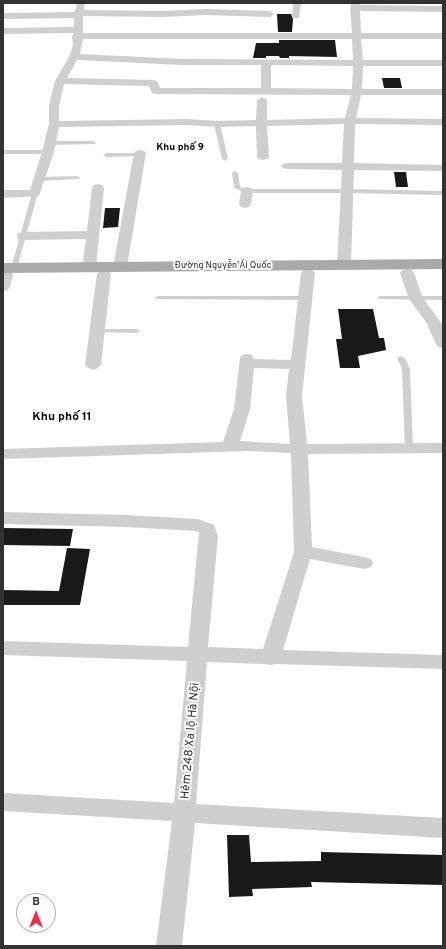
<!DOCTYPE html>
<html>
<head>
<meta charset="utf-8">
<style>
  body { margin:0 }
  #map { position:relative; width:446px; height:949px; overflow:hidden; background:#fff; font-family:Overpass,sans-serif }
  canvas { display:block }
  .frame { position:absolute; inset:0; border:4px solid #323232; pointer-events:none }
  .north { position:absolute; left:16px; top:893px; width:40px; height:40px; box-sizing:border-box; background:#fff; border:1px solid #adadad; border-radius:50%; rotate:0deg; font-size:11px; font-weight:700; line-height:16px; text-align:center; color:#323232 }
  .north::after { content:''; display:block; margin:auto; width:14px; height:18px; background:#f22a46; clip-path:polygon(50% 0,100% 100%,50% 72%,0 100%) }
</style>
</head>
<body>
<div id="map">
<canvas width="446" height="949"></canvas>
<div class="frame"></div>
<div class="north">B</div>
</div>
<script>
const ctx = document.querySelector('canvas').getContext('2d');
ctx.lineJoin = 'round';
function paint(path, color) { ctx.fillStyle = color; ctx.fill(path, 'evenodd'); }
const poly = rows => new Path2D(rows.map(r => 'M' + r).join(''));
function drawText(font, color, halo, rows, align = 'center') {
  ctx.font = font + ' Overpass,sans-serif'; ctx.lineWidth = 4; ctx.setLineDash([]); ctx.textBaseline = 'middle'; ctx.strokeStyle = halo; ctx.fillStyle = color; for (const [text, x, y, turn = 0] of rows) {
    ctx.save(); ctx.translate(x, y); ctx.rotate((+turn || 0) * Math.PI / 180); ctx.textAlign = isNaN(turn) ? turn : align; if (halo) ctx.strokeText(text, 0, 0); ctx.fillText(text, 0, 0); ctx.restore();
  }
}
paint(poly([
  [277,14,291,14,293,19,292,32,278,32],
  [279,40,335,40,337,57,289,56,289,58,280,58,279,56,266,56,266,58,253,58,256,43,279,43],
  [382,78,400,78,402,88,384,88],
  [394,172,406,172,408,187,396,187],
  [105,208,120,208,118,227,103,228],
  [338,309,373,309,379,338,384,338,386,350,358,356,360,368,340,368,336,339,342,339],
  [3,528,73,529,70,546,3,545],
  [67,548,90,549,80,605,3,605,3,590,59,591],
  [227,835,249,835,251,862,321,861,321,852,443,855,443,885,311,882,312,887,252,889,253,896,229,897]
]), '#191919');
paint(poly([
  [217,122,220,124,228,159,225,161,222,159,214,124,217,122],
  [93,141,96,143,95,144,50,145,47,143,50,141,93,141],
  [3,150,48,150,51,152,48,154,3,154,3,150],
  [139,153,142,155,141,156,106,157,103,155,106,153,139,153],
  [235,171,238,173,240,187,247,189,347,189,443,191,443,195,347,193,247,193,234,188,232,173,235,171],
  [77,176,80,178,79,179,39,181,36,179,39,177,77,176],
  [35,191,38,193,17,268,16,269,12,269,11,268,32,193,35,191],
  [158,296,305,296,308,298,305,300,156,299,155,298,158,296],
  [380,296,443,296,443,300,378,299,378,297,380,296],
  [97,329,137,329,140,331,137,333,95,332,94,331,97,329],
  [401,356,405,358,410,369,413,449,409,451,405,449,402,369,397,358,401,356]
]), '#cfcfcf');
paint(poly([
  [77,3,85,3,84,10,161,11,206,9,270,11,274,14,270,17,206,15,161,17,83,16,83,33,352,33,350,8,351,3,359,3,360,5,443,6,443,12,360,11,361,33,443,33,443,39,361,39,363,60,443,60,443,66,363,66,362,89,443,89,443,95,361,95,356,118,443,119,443,125,355,124,354,163,443,165,443,171,354,170,351,265,349,268,344,269,339,268,337,265,342,170,287,169,283,168,281,166,283,164,287,163,342,163,344,124,267,126,269,157,267,159,263,160,259,159,257,157,256,126,217,127,187,125,59,127,54,152,39,196,3,198,3,190,30,190,42,152,49,124,49,106,55,81,69,57,73,45,72,36,74,33,3,34,3,28,74,27,74,18,3,19,3,13,75,12,77,3],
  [83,39,352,39,353,60,183,59,80,54,83,39],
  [77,60,183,65,261,65,261,88,160,88,157,81,153,80,67,78,77,60],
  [271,65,353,66,352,89,271,88,271,65],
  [64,84,149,86,152,93,156,94,351,95,345,118,267,120,267,100,262,97,257,100,256,120,217,121,187,119,59,121,59,106,64,84],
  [293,3,301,3,299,18,293,18,292,16,293,3],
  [140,150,144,151,146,153,127,267,125,270,120,271,115,270,113,267,134,153,136,151,140,150],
  [98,184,102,185,104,188,96,267,94,270,84,270,82,267,86,239,23,240,18,239,17,236,18,233,23,232,87,231,92,188,94,185,98,184],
  [247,187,251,188,253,191,251,204,249,207,245,208,241,207,239,204,241,191,243,188,247,187],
  [308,269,313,270,315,273,302,396,307,444,443,443,443,453,308,454,312,547,364,557,371,559,373,563,371,567,364,569,310,559,283,650,443,655,443,669,275,664,270,665,264,664,207,662,196,804,443,818,443,838,195,823,182,946,156,946,172,821,3,811,3,793,174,803,187,661,3,655,3,641,188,647,199,532,196,531,125,527,3,524,3,512,125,515,198,519,214,525,218,536,208,647,263,649,294,552,291,453,249,451,3,459,3,449,223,442,234,409,240,358,242,355,247,354,252,355,254,359,291,360,301,273,303,270,308,269],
  [254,368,289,369,286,396,290,444,240,441,250,409,254,368],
  [407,269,412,270,414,273,423,298,440,321,443,327,443,348,438,347,436,344,426,322,409,299,400,273,402,270,407,269],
  [104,270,109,271,111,274,101,365,98,368,93,370,88,368,85,365,97,274,99,271,104,270],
  [6,271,11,272,13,275,10,287,8,290,3,291,3,272,6,271]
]), '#cfcfcf');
paint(poly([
  [443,259,443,269,3,273,3,263,443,259]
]), '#aaa');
drawText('9px', '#323232', '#fff', [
  ["Đường Nguyễn Ái Quốc",223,266]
]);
drawText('bold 10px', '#000', '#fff', [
  ["Khu phố 9",180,148]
]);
drawText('bold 12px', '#000', '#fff', [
  ["Khu phố 11",62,418]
]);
drawText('12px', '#323232', '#fff', [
  ["Hẻm 248 Xa lộ Hà Nội",191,741,-85]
]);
</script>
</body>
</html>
